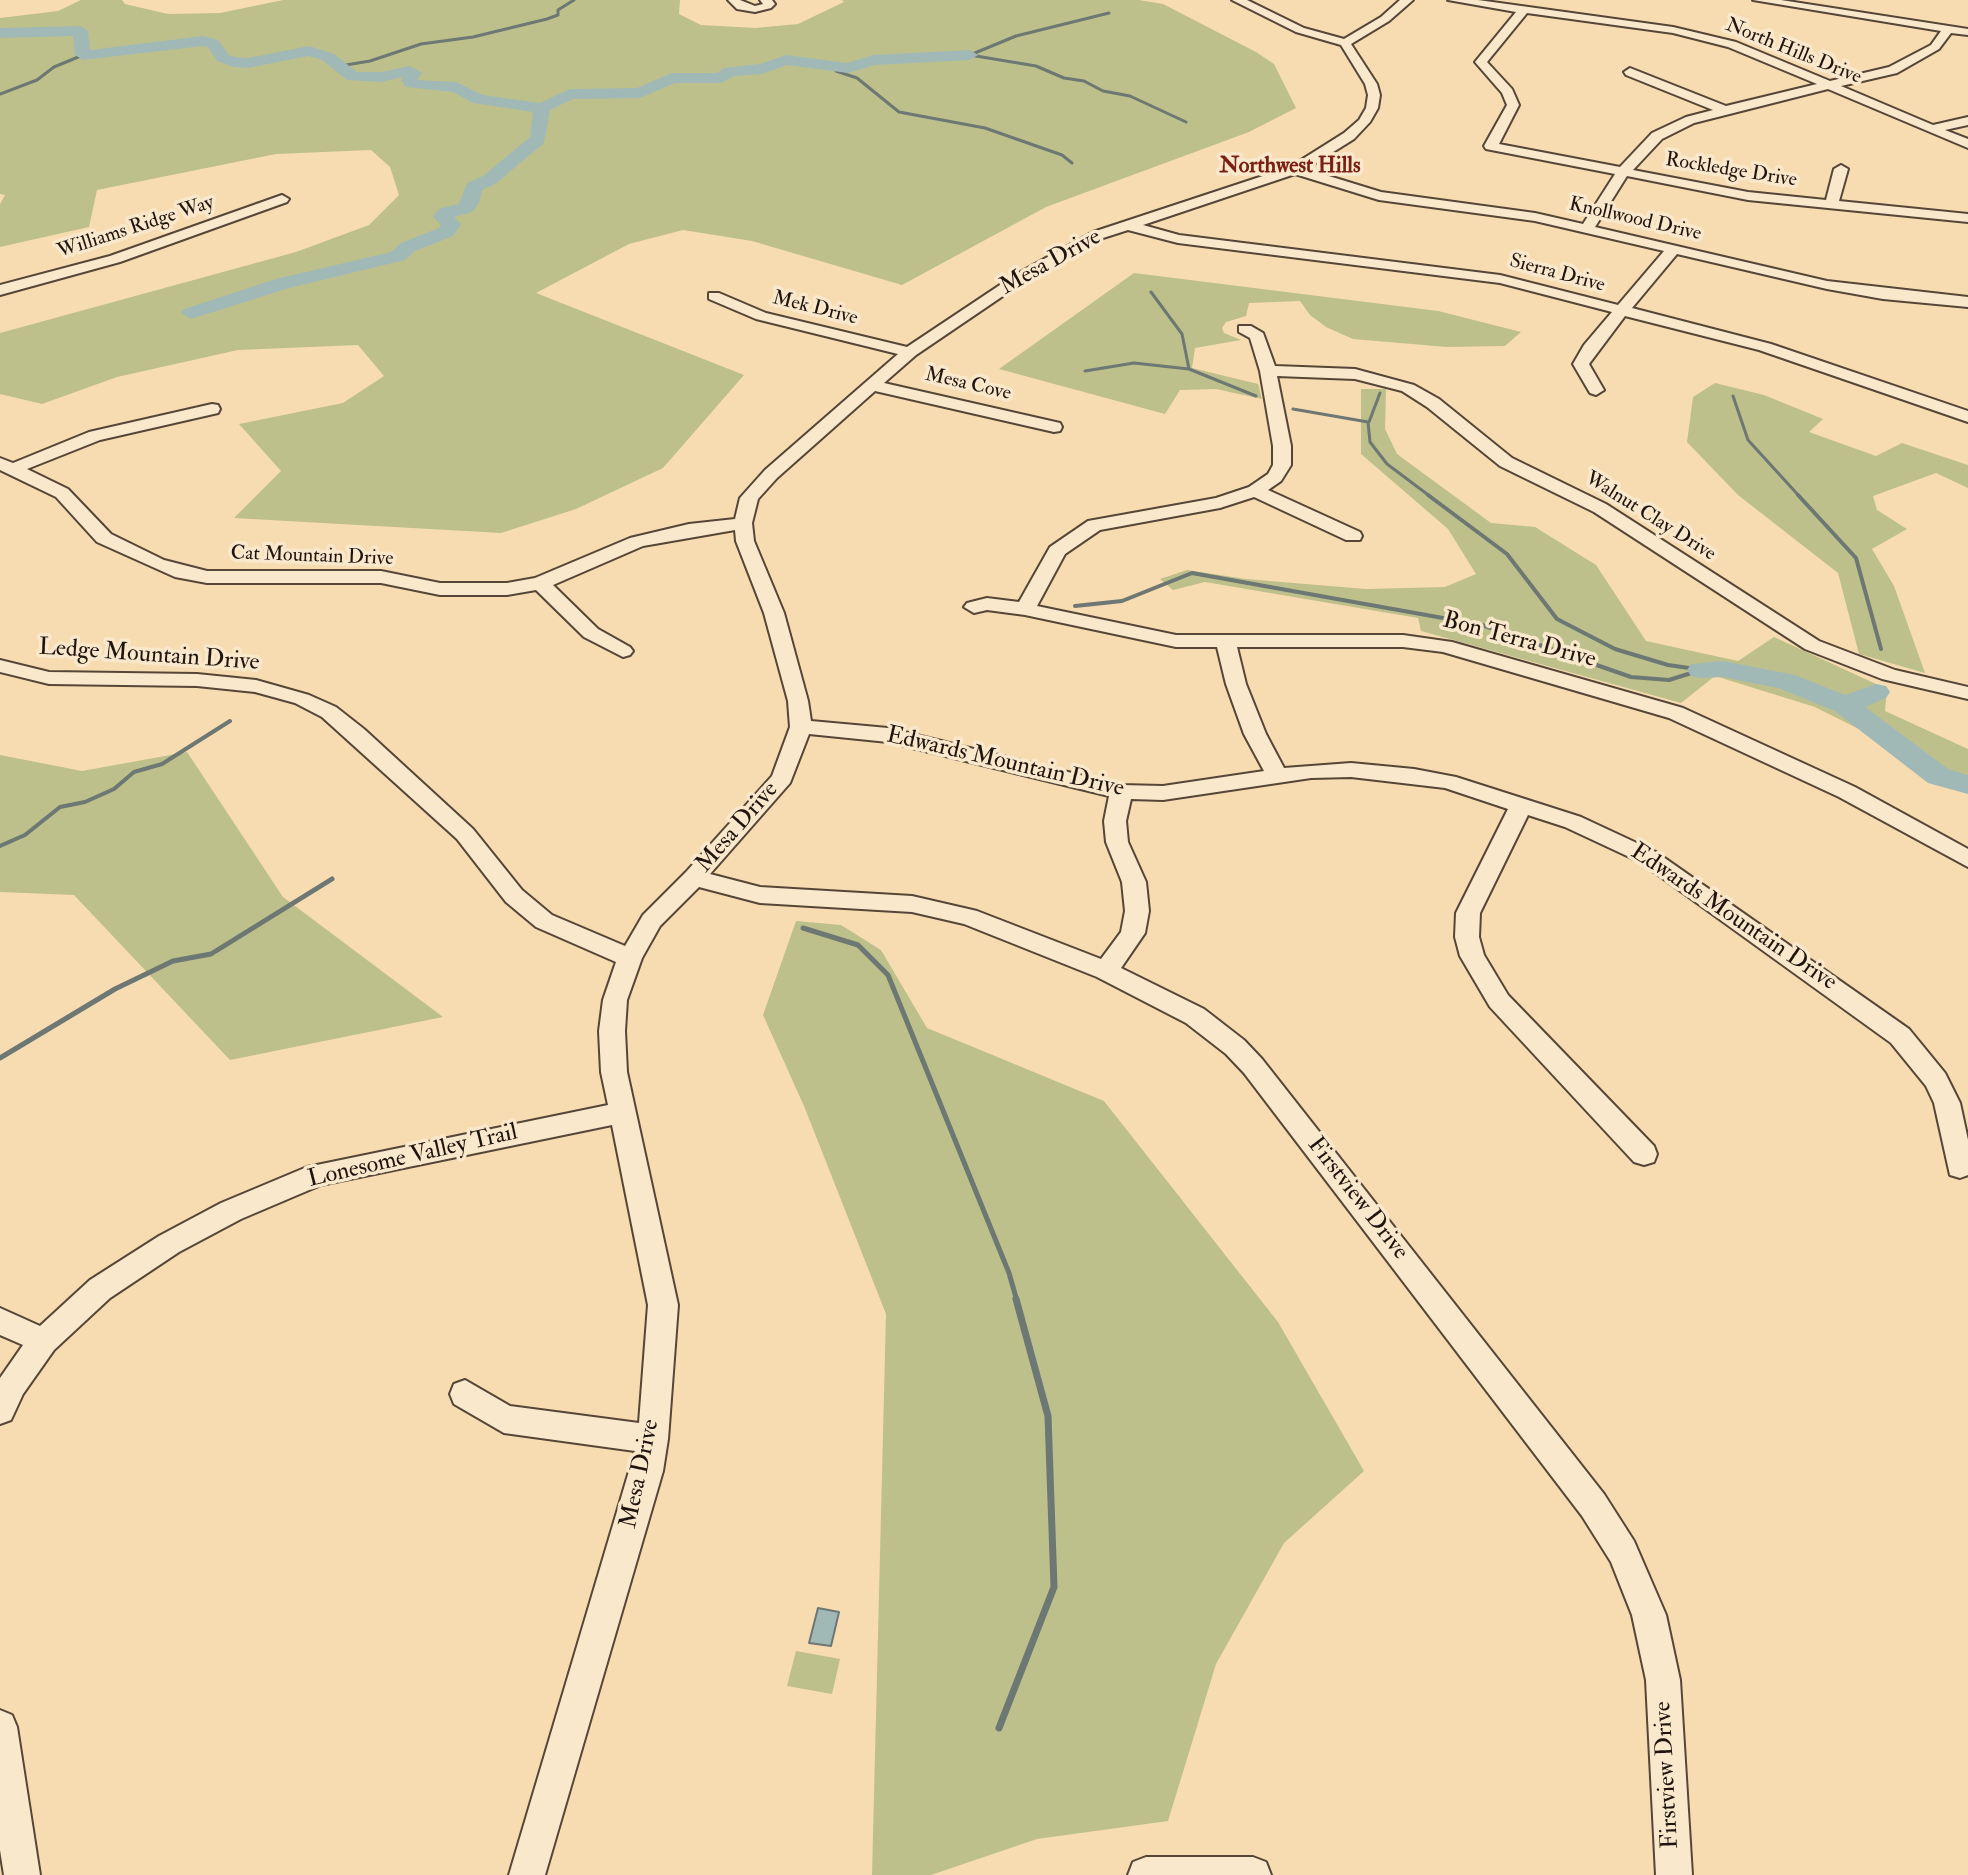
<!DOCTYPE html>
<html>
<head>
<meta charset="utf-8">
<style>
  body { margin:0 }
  canvas { display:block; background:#f7dbb1 }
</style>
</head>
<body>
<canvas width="1968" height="1875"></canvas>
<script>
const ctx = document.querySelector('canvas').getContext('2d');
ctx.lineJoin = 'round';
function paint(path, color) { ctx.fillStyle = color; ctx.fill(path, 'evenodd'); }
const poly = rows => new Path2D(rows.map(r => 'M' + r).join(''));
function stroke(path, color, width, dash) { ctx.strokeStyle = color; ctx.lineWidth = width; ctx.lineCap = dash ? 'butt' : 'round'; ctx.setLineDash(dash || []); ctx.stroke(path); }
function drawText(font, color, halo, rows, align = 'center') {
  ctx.font = font + ' "IM FELL Double Pica",serif'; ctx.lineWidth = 7; ctx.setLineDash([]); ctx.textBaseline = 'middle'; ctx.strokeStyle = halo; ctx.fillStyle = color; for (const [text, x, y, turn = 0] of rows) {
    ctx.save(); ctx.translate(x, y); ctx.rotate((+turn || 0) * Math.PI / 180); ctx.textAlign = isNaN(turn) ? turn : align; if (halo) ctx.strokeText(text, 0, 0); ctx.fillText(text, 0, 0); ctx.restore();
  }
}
paint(poly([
  [81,0,122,0,125,4,168,14,220,13,283,0,680,0,679,14,701,25,755,28,798,24,844,2,842,0,1139,0,1163,4,1256,52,1274,64,1296,108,1249,132,1046,207,902,285,752,241,683,230,629,244,536,293,744,375,663,468,576,509,501,533,234,518,281,471,239,424,343,403,384,376,358,345,238,350,117,377,42,404,0,394,0,333,296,252,369,225,399,195,390,167,371,150,276,154,97,190,89,227,0,247,0,204,5,195,0,194,0,18,58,11],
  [1134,273,1438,311,1521,332,1505,346,1447,347,1353,339,1326,327,1310,315,1300,301,1249,303,1246,316,1226,322,1222,328,1224,333,1241,340,1195,348,1192,368,1258,384,1262,399,1216,389,1180,390,1165,414,999,369],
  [1715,383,1764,395,1823,419,1809,432,1876,456,1902,443,1968,465,1968,488,1936,473,1873,496,1877,510,1907,529,1872,549,1894,586,1925,673,1859,654,1838,573,1738,495,1687,442,1693,397],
  [1361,389,1386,389,1385,429,1397,454,1491,523,1535,527,1596,565,1646,641,1738,661,1774,637,1887,689,1885,711,1968,749,1968,784,1815,707,1715,676,1681,703,1421,631,1418,618,1205,582,1173,590,1160,579,1187,570,1246,579,1366,589,1445,587,1476,574,1448,529,1361,454],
  [187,752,283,897,443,1017,230,1060,74,895,0,892,0,755,82,771],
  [796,921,841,925,881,950,927,1028,1104,1101,1278,1322,1364,1471,1284,1543,1216,1664,1168,1821,1037,1839,931,1875,872,1875,886,1314,804,1106,763,1015],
  [796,1651,840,1659,832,1694,787,1686]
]), '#bdc08b');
const water = poly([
  [818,1608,839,1612,831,1646,809,1643,818,1608]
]);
paint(water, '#a1b9b6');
stroke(water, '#6d7773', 2);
stroke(poly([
  [970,55,1036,66,1064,78,1084,81,1103,91,1130,96,1186,122],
  [970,55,1016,36,1109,13],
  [340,66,370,61,421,44,473,37,547,19,558,15,558,10,574,0],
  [834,66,836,71,857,78,899,112,985,128,1062,155,1072,163],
  [0,94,37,80,54,67,83,55],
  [1151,292,1182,334,1189,369,1256,396],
  [1085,371,1134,363,1189,369],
  [1733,396,1748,440,1800,497],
  [1293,409,1368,422,1370,442,1387,464,1431,497],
  [1369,422,1380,393]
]), '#6d7773', 3);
stroke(poly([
  [1428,495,1507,554,1557,619,1615,649,1668,665,1696,669],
  [1798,495,1856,558,1881,649],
  [1075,606,1122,601,1192,573,1482,625,1631,677,1669,680,1701,670],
  [0,846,25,835,60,807,85,802,114,789,134,772,162,764,230,721]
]), '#6d7773', 4);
stroke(poly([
  [803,928,858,945,888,975,1009,1273,1017,1301],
  [0,1058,115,989,173,961,211,954,332,879]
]), '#6d7773', 5);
stroke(poly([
  [999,1728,1054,1587,1048,1416,1016,1299]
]), '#6d7773', 7);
paint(poly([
  [80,26,88,31,90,50,203,36,218,40,229,55,236,57,248,58,309,46,334,54,357,72,381,72,410,66,422,73,417,80,456,82,483,95,540,103,570,89,637,88,672,73,717,73,724,68,760,64,786,55,847,63,874,55,970,50,978,55,970,60,875,65,848,73,787,65,762,74,734,76,721,83,675,83,640,98,573,99,550,110,544,143,495,184,482,190,479,203,472,212,454,217,461,224,453,236,415,251,405,260,289,288,191,319,181,313,184,309,276,279,391,252,401,243,439,228,441,225,433,217,435,213,441,208,459,204,467,183,483,176,530,137,533,112,473,103,453,92,406,87,401,80,403,77,381,82,347,80,322,60,308,56,248,68,234,67,217,61,208,47,203,46,83,60,75,55,73,36,0,38,0,28,80,26],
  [1723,661,1795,675,1845,695,1876,684,1886,686,1890,692,1886,698,1865,707,1948,769,1968,775,1968,794,1928,783,1835,711,1778,688,1723,677,1701,678,1691,676,1687,670,1691,664,1723,661]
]), '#a1b9b6');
const minor = poly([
  [728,0,740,0,755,6,763,4,760,0,772,0,775,4,771,8,755,12,737,9,728,0],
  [1232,0,1247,0,1304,28,1344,39,1381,17,1400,0,1413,0,1389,21,1351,44,1377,84,1380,95,1378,108,1370,122,1354,139,1306,169,1381,192,1535,213,1583,224,1615,174,1486,149,1484,146,1507,105,1502,93,1475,62,1516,12,1448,0,1478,0,1673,27,1736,42,1830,81,1889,67,1931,45,1941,31,1753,0,1781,0,1968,29,1968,35,1951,33,1939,49,1897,73,1841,86,1933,125,1968,117,1968,125,1945,130,1968,139,1968,148,1828,89,1694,123,1662,139,1633,170,1748,192,1826,200,1834,169,1841,165,1848,169,1839,201,1968,214,1968,222,1748,200,1627,176,1595,227,1827,281,1968,297,1968,307,1883,299,1827,289,1677,254,1632,308,1771,344,1968,411,1968,422,1759,350,1625,316,1589,364,1604,390,1596,395,1590,393,1573,364,1584,345,1612,312,1500,283,1178,243,1128,230,1103,238,1025,281,916,355,884,383,1060,423,1062,427,1060,431,1054,432,875,391,777,478,758,499,752,523,754,541,784,613,808,701,811,721,888,728,1121,785,1163,786,1264,771,1244,734,1226,684,1217,647,1176,647,1025,615,987,610,974,613,964,607,967,603,987,598,1019,602,1050,547,1088,521,1216,498,1249,487,1268,474,1273,465,1273,446,1260,371,1250,338,1239,332,1239,326,1251,326,1263,333,1275,366,1355,369,1414,385,1439,399,1512,458,1606,504,1819,641,1895,670,1968,687,1968,699,1882,679,1805,649,1594,512,1500,466,1427,407,1402,391,1355,379,1277,376,1291,446,1291,465,1281,481,1268,490,1360,532,1362,536,1360,540,1346,540,1254,497,1220,508,1100,530,1065,554,1037,606,1176,635,1403,635,1452,642,1683,708,1855,787,1968,849,1968,867,1839,797,1669,718,1443,652,1403,647,1237,647,1246,684,1266,734,1284,768,1351,763,1414,769,1456,777,1581,817,1656,852,1909,1029,1945,1073,1960,1103,1968,1140,1968,1175,1960,1178,1950,1175,1934,1103,1926,1086,1891,1043,1640,862,1565,827,1528,815,1480,913,1479,937,1484,955,1508,995,1654,1146,1657,1154,1654,1162,1644,1165,1634,1162,1490,1007,1460,956,1455,937,1456,913,1508,809,1445,788,1351,777,1311,778,1163,800,1131,799,1126,821,1128,842,1146,882,1149,911,1145,933,1121,968,1204,1009,1244,1040,1262,1059,1604,1494,1634,1541,1666,1615,1680,1680,1692,1875,1656,1875,1646,1680,1632,1615,1611,1562,1582,1516,1244,1073,1226,1054,1186,1023,1097,977,964,924,912,912,760,903,699,887,660,926,642,958,627,1000,625,1031,627,1072,678,1305,668,1439,663,1471,545,1875,509,1875,635,1451,504,1433,454,1404,450,1394,454,1384,465,1380,510,1406,639,1423,648,1305,612,1125,321,1185,241,1219,179,1252,110,1298,54,1350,23,1394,11,1420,0,1424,0,1378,23,1345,0,1335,0,1308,40,1326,90,1280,159,1236,221,1203,307,1167,608,1105,601,1072,599,1031,603,1000,616,962,536,927,506,902,457,839,322,717,295,703,255,692,197,686,49,684,0,672,0,660,49,672,197,674,256,680,309,695,336,707,364,729,473,829,522,890,552,915,625,946,643,915,686,872,772,776,790,727,788,701,764,613,736,541,735,530,643,546,553,585,598,629,630,647,633,651,630,655,623,657,584,637,536,590,507,595,440,595,381,583,207,583,175,577,97,542,56,497,0,470,0,458,13,463,89,432,212,404,218,405,220,409,218,413,100,440,27,469,68,489,111,534,164,560,207,571,381,571,440,583,507,583,535,578,630,538,689,524,735,519,740,498,765,470,898,354,756,319,709,299,709,293,719,293,766,313,907,347,1015,275,1093,232,1290,167,1344,133,1359,120,1366,108,1368,95,1365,84,1341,45,1296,32,1232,0],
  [1527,13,1673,33,1728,47,1817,84,1726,106,1630,68,1624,72,1626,75,1713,110,1686,117,1652,133,1620,167,1499,144,1519,105,1512,89,1487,62,1527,13],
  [1295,174,1379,200,1535,221,1664,251,1618,305,1500,275,1179,235,1143,225,1295,174],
  [809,734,888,742,1109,796,1104,821,1106,842,1122,882,1125,911,1121,932,1101,959,977,911,912,896,760,887,710,874,790,783,809,734],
  [282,195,289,199,287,202,120,262,0,295,0,285,110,256,282,195],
  [0,1710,12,1715,17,1727,40,1875,4,1875,0,1850,0,1710],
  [1146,1857,1253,1857,1266,1862,1271,1875,1128,1875,1133,1862,1146,1857]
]);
stroke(minor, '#564637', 4);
paint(minor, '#fae8cc');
drawText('20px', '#20150e', '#fae8cc', [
  ["North Hills Drive",1793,52,22],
  ["Rockledge Drive",1731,171,9],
  ["Knollwood Drive",1635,220,13],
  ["Williams Ridge Way",136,228,-18],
  ["Sierra Drive",1557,274,15],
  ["Mek Drive",815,309,14],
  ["Mesa Cove",968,385,13],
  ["Walnut Clay Drive",1650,517,32],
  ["Cat Mountain Drive",312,557,2]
]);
drawText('bold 22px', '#7a1f14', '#fae8cc', [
  ["Northwest Hills",1290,167]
]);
drawText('24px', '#20150e', '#fae8cc', [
  ["Mesa Drive",1051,263,-29],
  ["Bon Terra Drive",1519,641,15],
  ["Ledge Mountain Drive",149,656,4],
  ["Edwards Mountain Drive",1005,763,13],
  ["Mesa Drive",738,828,-49],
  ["Edwards Mountain Drive",1733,918,34],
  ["Lonesome Valley Trail",413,1157,-13],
  ["Firstview Drive",1357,1199,52],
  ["Mesa Drive",641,1474,-78],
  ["Firstview Drive",1668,1775,-93]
]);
</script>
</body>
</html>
